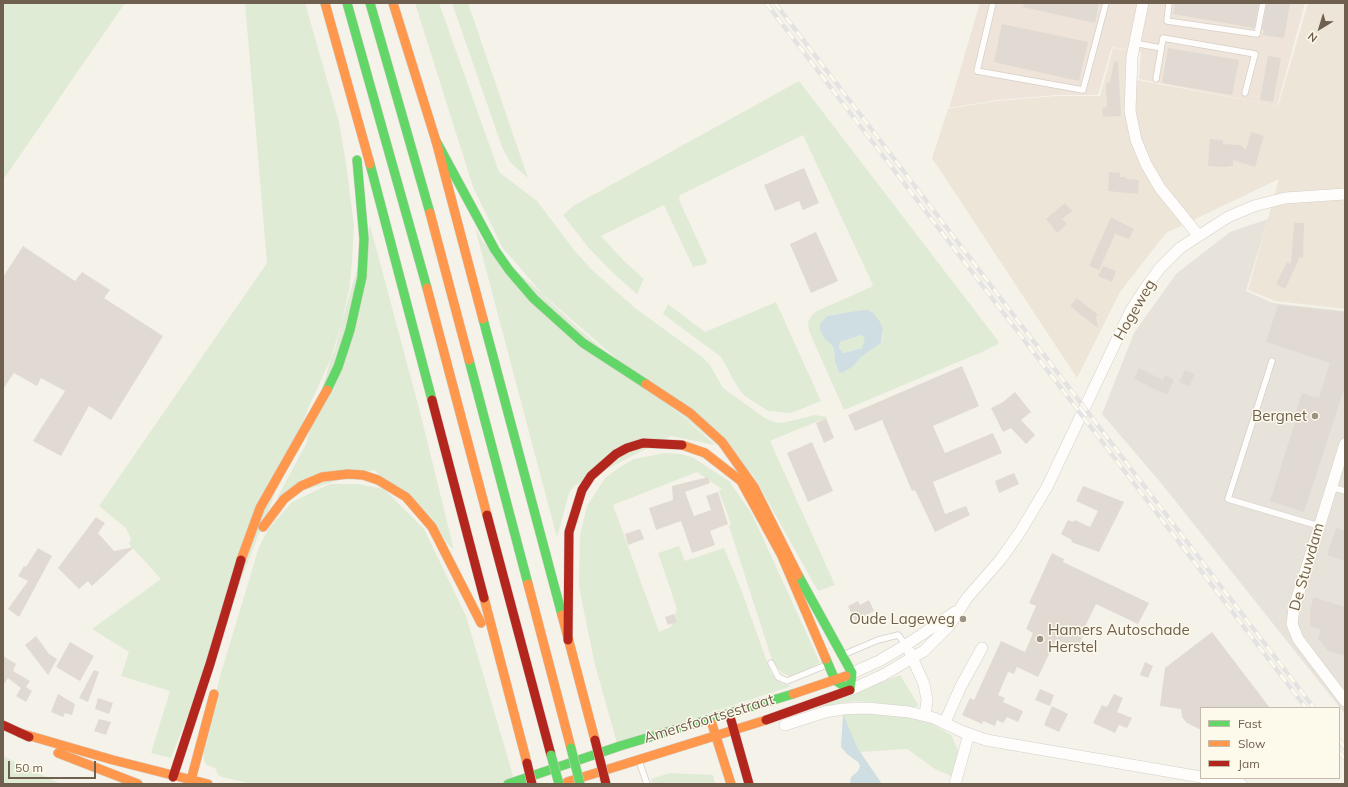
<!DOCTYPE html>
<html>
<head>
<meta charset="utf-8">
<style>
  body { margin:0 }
  #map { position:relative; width:1348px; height:787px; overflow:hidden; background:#f5f2ea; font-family:Mulish,sans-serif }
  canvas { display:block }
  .frame { position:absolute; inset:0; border:4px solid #6f5f4e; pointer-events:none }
  .legend { position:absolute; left:1200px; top:707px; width:140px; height:72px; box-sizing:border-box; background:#fdf9eb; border:1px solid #c4bbac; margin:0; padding:5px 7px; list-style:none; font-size:12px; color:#6f5f4e }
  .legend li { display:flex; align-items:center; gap:8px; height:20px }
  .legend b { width:20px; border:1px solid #c4bbac }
  .north { position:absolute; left:1300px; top:8px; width:40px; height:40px; -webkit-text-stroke:3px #fdf9eb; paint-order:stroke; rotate:218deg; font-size:11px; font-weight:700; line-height:16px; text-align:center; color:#6f5f4e }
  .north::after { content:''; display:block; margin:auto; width:14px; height:18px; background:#6f5f4e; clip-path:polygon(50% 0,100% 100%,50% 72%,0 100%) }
  .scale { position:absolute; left:8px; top:761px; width:88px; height:18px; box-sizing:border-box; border:2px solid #6f5f4e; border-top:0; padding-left:5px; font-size:12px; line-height:14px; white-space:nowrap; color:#6f5f4e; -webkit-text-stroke:3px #fdf9eb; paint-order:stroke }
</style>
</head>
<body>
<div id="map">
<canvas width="1348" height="787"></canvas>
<div class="frame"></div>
<ul class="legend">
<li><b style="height:5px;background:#63d668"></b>Fast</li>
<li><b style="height:5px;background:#ff974d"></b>Slow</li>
<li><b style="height:5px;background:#b3261e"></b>Jam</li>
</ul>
<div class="north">N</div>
<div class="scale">50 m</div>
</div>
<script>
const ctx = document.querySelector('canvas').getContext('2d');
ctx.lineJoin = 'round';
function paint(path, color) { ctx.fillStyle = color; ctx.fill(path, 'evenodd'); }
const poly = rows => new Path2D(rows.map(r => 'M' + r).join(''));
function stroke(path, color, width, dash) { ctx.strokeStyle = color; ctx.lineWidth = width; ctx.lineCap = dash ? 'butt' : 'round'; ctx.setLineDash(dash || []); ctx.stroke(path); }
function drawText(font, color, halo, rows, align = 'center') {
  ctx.font = font + ' Mulish,sans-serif'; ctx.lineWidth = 3; ctx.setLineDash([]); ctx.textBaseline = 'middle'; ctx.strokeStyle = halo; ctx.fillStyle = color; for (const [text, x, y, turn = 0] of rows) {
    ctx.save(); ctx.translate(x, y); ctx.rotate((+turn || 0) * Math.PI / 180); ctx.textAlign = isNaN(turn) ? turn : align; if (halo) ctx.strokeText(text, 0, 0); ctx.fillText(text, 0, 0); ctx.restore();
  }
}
paint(poly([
  [1308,3,1345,3,1345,309,1275,301,1248,290,1279,179,1166,233,1120,292,1077,378,932,158,948,109,997,101,1056,96,1100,96,1113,48,1128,50,1126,78,1278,106]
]), '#ede6d8');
paint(poly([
  [980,3,1305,3,1277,106,1139,79,1141,52,1112,47,1098,95,1056,95,997,100,949,108]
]), '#efe4d9');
paint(poly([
  [1268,219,1246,291,1273,303,1345,311,1345,714,1161,483,1102,414,1134,333,1176,274,1230,232]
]), '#e7e3db');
paint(poly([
  [3,3,125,3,3,180],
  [245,3,305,3,339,122,346,163,354,226,352,261,349,291,335,350,310,404,171,758,151,753,170,691,121,676,129,652,92,629,161,579,129,544,131,539,126,528,99,506,267,263],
  [415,3,439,3,499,172,537,201,574,250,591,269,635,308,701,356,710,365,723,388,765,418,774,422,782,423,815,415,828,417,770,441,835,585,818,591,753,475,579,329,546,298,502,247,473,187],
  [452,3,468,3,528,178,510,162,502,147],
  [799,81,999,342,998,344,982,352,844,410,809,331,808,322,811,316,817,311,871,287,873,285,803,135,680,195,679,200,707,261,706,264,693,267,664,205,601,236,624,261,644,279,637,294,612,272,588,247,563,215,573,206],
  [862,310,883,335,881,343,861,357,846,371,839,372,835,362,834,350,832,345,835,314,844,314],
  [370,225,420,412,454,550,374,470,277,498,306,444],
  [475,228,483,242,715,445,671,436,574,486,569,493,557,538],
  [776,302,821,401,791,413,768,411,745,396,738,388,721,357,663,314,668,304,705,332],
  [861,335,865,338,865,343,862,348,844,353,839,348,840,342],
  [665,453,680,454,692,457,729,481,752,514,820,663,792,677,782,673,776,666,771,657,729,526,731,524,719,491,722,489,697,472,613,505,659,632,671,627,677,609,658,553,679,546,685,561,724,548,741,589,771,673,782,684,792,686,617,743,595,665,582,602,579,585,580,535,587,506,605,478,620,467,634,459],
  [330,484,358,484,384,489,424,529,466,616,514,779,497,784,252,784,222,777,218,775,215,768,207,765,204,761,204,748,220,676,259,547,269,528,292,502],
  [900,675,919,706,914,707,856,701,813,708],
  [855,712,910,717,927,721,951,735,960,755,951,776,935,769,907,749,859,752,851,735,843,714],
  [3,756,61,784,3,784],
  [670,773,713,775,715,784,652,784,651,779]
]), '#e0ebd6');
paint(poly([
  [862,310,868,310,874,314,880,322,883,329,881,343,861,357,852,367,842,373,839,372,835,362,834,350,832,345,825,339,820,330,820,324,827,316],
  [861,335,865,338,862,348,844,353,839,348,840,342],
  [843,714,858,749,882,784,850,784,851,777,858,771,860,766,858,762,847,754,841,747]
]), '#cedee3');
paint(poly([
  [1024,3,1099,3,1095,23,1023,7],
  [1175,3,1259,3,1254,28,1173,14],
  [1267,3,1290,3,1284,38,1263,35,1264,30,1262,29],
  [1002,24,1088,42,1079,81,994,62],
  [1168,48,1239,60,1232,95,1162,83],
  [1268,56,1281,58,1273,102,1260,100],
  [1114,61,1118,62,1121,116,1103,117,1102,108,1107,107,1106,83,1110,82],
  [1251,132,1264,136,1255,167,1233,160,1233,166,1228,166,1228,167,1208,166,1210,139,1223,140,1223,144,1240,145,1246,150],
  [804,168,819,203,803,210,799,201,775,211,764,185],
  [1109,172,1120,173,1120,177,1126,177,1126,179,1139,180,1138,194,1108,191],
  [1065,203,1072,211,1062,219,1067,224,1057,233,1046,219],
  [1111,217,1134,229,1129,239,1115,234,1099,270,1089,266],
  [1294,223,1304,223,1303,258,1300,257,1285,289,1276,284,1287,262,1291,264],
  [816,232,838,281,811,293,790,244],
  [23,246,75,281,82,272,110,290,104,298,163,336,111,420,89,406,61,456,33,441,65,391,41,378,37,386,14,373,3,389,3,277],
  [1103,266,1116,271,1112,282,1098,276],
  [1077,298,1098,315,1096,317,1098,328,1070,306],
  [1278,305,1345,312,1345,386,1304,512,1270,501,1297,416,1295,415,1302,393,1319,398,1330,363,1266,342],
  [962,366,979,406,933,426,945,453,993,433,1002,453,933,482,945,514,966,506,970,515,935,532,915,490,912,491,882,420,855,431,848,415],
  [1139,368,1163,380,1165,375,1174,380,1167,395,1134,379],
  [1185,370,1195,374,1189,387,1179,382],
  [1015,392,1031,412,1021,420,1035,435,1026,444,1011,428,1003,432,991,408,1003,402],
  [826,418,834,438,824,443,816,423],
  [812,442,833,491,808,502,787,453],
  [1014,473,1019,484,999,493,995,481],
  [708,477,710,483,685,492,694,516,711,510,706,496,718,492,728,524,710,531,715,545,692,553,681,521,656,530,649,508,673,500,672,486],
  [1083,486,1124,502,1099,552,1071,542,1072,540,1061,534,1068,520,1073,522,1075,520,1090,527,1098,511,1076,501],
  [96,517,105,523,98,533,114,551,134,547,92,586,88,581,79,589,58,568],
  [1336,528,1345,531,1345,561,1327,555],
  [640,529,644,539,628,545,625,534],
  [38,548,52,556,19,617,8,609,28,581,18,576,24,566,26,567],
  [1052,553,1064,559,1063,562,1149,603,1138,624,1096,604,1081,635,1083,636,1078,649,1056,640,1038,677,1017,667,1014,674,1008,672,998,695,1005,698,1003,702,1023,711,1018,722,1007,717,1003,723,997,720,995,726,983,721,982,724,962,715,970,698,974,700,1001,641,1025,652,1033,633,1026,629,1036,606,1029,603],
  [1313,597,1345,607,1345,656,1328,651,1318,638,1321,630,1310,626,1310,613],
  [869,600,874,611,855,621,848,606,858,601,860,605],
  [674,614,677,622,668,625,665,617],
  [1212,632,1270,708,1201,708,1201,730,1187,723,1182,717,1181,709,1160,706,1165,668],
  [36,636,49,654,57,659,48,675,25,645],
  [70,642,94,656,80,681,56,667],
  [3,656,16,664,13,671,30,681,26,687,32,691,26,702,16,696,21,688,8,678,3,685],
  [1145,662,1153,666,1148,678,1140,675],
  [94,670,99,672,88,702,79,698],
  [1040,689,1054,695,1050,706,1035,700],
  [58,694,75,704,72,715,65,713,63,717,51,712],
  [1114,694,1123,698,1117,712,1132,718,1127,728,1119,725,1115,733,1093,723,1102,705,1107,707],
  [98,698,113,703,109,714,95,709],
  [1052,706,1068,714,1059,732,1044,725],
  [99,719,111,722,106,735,94,731]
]), '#e0dad2');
const lane = poly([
  [993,3,977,71,1083,90,1106,3],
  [1169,3,1167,21,1257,34,1263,3],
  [1134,43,1161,48],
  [1156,79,1163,38,1255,54,1245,93],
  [1272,361,1228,499,1319,526],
  [1331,487,1345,491],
  [845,654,878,640,898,635,906,645],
  [771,663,778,677,787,681,824,666],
  [639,761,647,784]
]);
const street = poly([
  [1143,3,1132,57,1130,111,1136,140,1146,164,1160,188,1198,235],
  [1345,444,1294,608,1292,624,1298,639,1345,701],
  [910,653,924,684,927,700,925,715],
  [852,673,879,661,906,645,955,612],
  [850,690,883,675,924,651,949,626,967,598,1001,559,1020,532,1047,487,1130,312,1144,290,1160,268,1180,248,1228,217,1254,206,1285,198,1345,194],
  [945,722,961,686,982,648],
  [785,725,825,712,843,709,867,708,909,712,934,718,961,731,986,740,1201,777],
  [1204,778,1241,784],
  [955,784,969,734]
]);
const fast = poly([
  [347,3,427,288],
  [370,3,430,213],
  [436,141,495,250,509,270,534,299,583,343,646,384],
  [370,164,432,400],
  [483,319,562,615],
  [469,360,528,584],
  [327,390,338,367,350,330,362,277,364,239,357,160],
  [798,575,852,673,850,690,835,680,826,659],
  [508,784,620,746,793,694]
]);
const slow = poly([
  [325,3,370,164],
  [393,3,436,141,483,319],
  [430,213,469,360],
  [427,288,487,515],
  [646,384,690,413,722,442,754,487,798,575],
  [682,445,705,453,741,481,781,554,826,659],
  [263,527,284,499,301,486,322,477,348,474,363,475,378,480,406,497,432,527,481,623],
  [241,560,260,508,327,390],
  [528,584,571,748],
  [484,598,527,763],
  [562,615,595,740],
  [793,694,846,676],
  [712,724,731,784],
  [20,733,113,760,208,784],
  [58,753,138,784],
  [191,780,214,694],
  [567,782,766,720]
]);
const jam = poly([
  [432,400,484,598],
  [487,515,551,755],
  [568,640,569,532,582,490,591,476,616,454,627,448,643,443,682,445],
  [731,720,749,784],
  [766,720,850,690],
  [3,725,29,737],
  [173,777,210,664,241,560]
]);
stroke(lane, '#d4cfc8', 7);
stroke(street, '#d4cfc8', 12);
stroke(fast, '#d3cec5', 10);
stroke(slow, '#d3cec5', 10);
stroke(jam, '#d3cec5', 10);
stroke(lane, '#fefdfc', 5.5);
stroke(street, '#fefdfc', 11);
stroke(fast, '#63d668', 9);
stroke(slow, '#ff974d', 9);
stroke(jam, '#b3261e', 9);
const rail = poly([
  [766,3,1306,708],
  [775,3,1314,708],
  [1339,740,1345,748],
  [1339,752,1345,759]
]);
stroke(rail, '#e4e2e3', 4.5);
stroke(rail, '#fdf9eb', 3, [9]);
const fastBridge = poly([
  [571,748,580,784],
  [551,755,559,784]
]);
const jamBridge = poly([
  [595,740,606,784],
  [527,763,532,784]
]);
stroke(fastBridge, '#d3cec7', 10, []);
stroke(jamBridge, '#d3cec7', 10, []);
stroke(fastBridge, '#63d668', 9);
stroke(jamBridge, '#b3261e', 9);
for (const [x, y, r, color] of [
  [1315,416,4,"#9e9285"],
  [963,619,4,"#9e9285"],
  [1040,639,4,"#9e9285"]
]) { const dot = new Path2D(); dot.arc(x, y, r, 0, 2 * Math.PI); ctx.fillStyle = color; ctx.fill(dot); stroke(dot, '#fdf9eb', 1.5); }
drawText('15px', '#6f5f4e', '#fdf9eb', [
  ["Hogeweg",1135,310,-60],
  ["De Stuwdam",1307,567,-74],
  ["Amersfoortsestraat",709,719,-17]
]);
drawText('15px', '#6f5f4e', '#fdf9eb', [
  ["Bergnet",1307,416],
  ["Oude Lageweg",955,619],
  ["Hamers Autoschade",1048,630,"left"],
  ["Herstel",1048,647,"left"]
], 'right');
</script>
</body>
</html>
